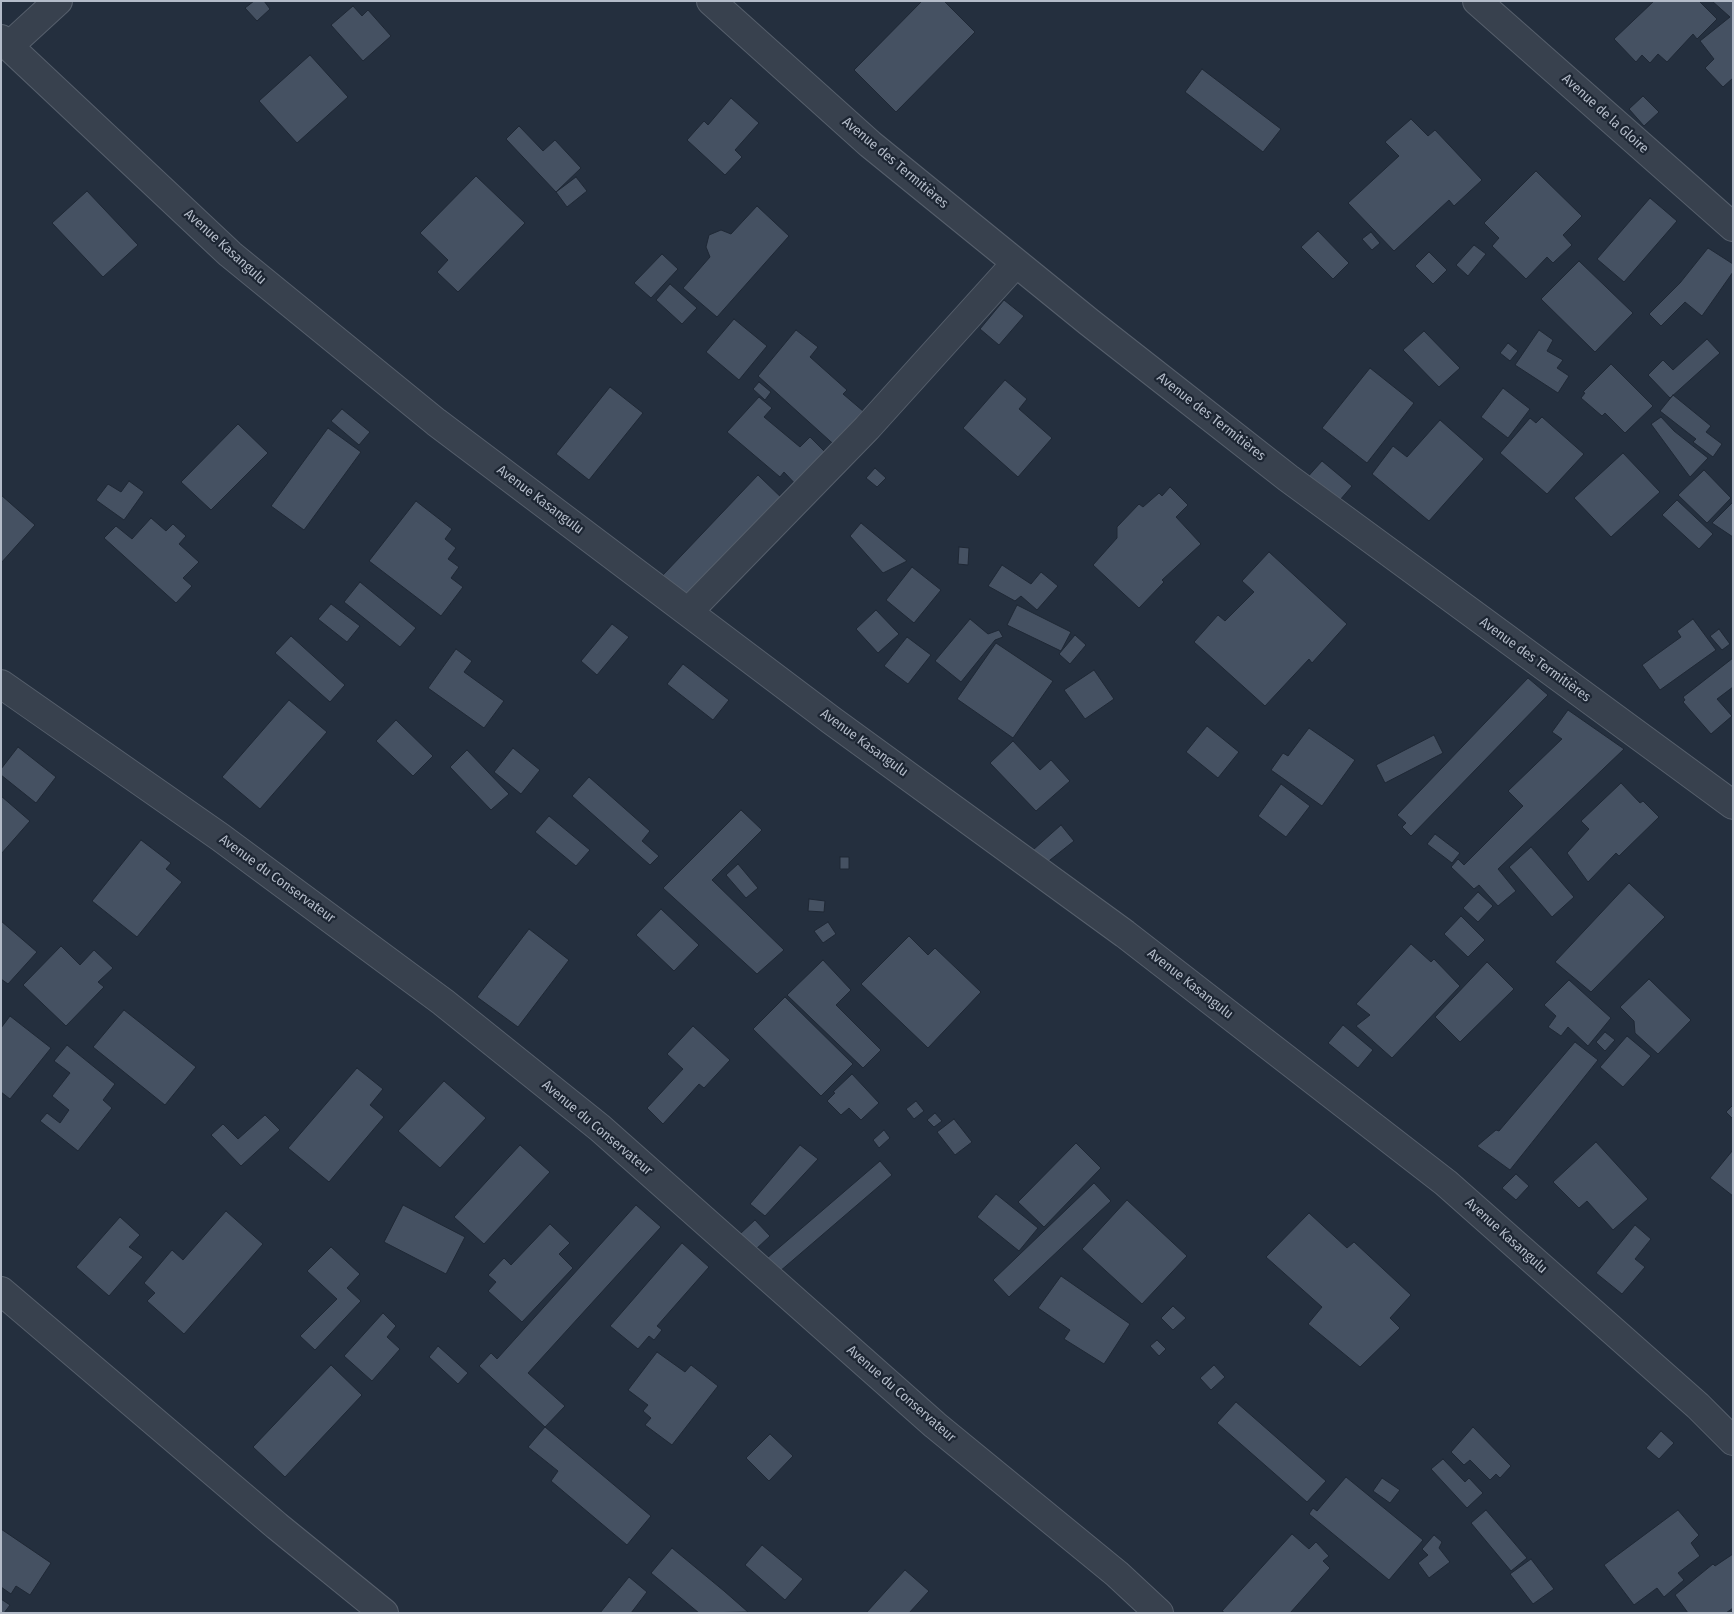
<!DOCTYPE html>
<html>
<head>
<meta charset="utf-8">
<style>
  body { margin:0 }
  #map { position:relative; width:1734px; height:1614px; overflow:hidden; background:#242f3e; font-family:"Fira Sans Condensed",sans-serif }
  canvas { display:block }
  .frame { position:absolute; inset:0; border:2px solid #b4bcc9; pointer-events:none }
</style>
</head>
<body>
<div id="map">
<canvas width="1734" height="1614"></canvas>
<div class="frame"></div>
</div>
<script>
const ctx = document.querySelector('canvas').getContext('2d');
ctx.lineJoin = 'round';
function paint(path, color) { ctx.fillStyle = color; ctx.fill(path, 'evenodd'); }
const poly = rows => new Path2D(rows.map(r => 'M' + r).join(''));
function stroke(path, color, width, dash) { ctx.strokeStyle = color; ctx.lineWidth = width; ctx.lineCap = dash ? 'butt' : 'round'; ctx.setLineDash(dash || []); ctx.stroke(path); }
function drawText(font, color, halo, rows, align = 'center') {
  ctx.font = font + ' "Fira Sans Condensed",sans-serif'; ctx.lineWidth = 4.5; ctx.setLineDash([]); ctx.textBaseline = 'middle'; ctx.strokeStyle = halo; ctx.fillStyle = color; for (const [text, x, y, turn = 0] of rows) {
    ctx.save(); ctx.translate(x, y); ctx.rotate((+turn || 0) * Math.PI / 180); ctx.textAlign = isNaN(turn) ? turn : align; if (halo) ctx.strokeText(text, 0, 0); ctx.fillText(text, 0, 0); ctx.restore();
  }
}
const building = poly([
  [254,1,264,1,270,9,257,21,245,8,254,1],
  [922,1,944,1,975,32,896,112,854,70,922,1],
  [1654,1,1699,1,1717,19,1697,39,1693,34,1667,62,1658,54,1650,63,1642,55,1636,62,1614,39,1654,1],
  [1712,1,1733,1,1733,78,1723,87,1705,68,1714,59,1700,41,1730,17,1712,1],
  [353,6,362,16,368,10,391,36,363,61,331,25,353,6],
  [310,55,348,97,297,143,259,101,310,55],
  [1202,69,1281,129,1263,152,1185,92,1202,69],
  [1643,96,1659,112,1644,126,1629,109,1643,96],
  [731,98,759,123,735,150,742,157,725,175,687,140,704,121,708,125,731,98],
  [1411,119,1428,136,1435,130,1482,180,1454,206,1449,200,1394,251,1348,203,1399,156,1385,142,1411,119],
  [519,126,543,151,555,140,581,168,556,192,506,139,519,126],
  [1536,171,1582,216,1563,235,1572,245,1553,263,1547,257,1526,279,1492,246,1499,238,1484,223,1536,171],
  [476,176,525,223,458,292,437,272,448,260,420,233,476,176],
  [576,177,587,191,567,207,556,192,576,177],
  [87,191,138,245,103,277,52,223,87,191],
  [1650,198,1677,221,1624,282,1597,259,1650,198],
  [757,206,789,236,717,317,683,288,710,257,706,247,709,235,721,230,731,234,757,206],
  [1318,231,1349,263,1333,279,1301,247,1318,231],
  [1371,232,1380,243,1372,250,1362,239,1371,232],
  [1474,245,1486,254,1468,276,1456,265,1474,245],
  [1708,248,1733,264,1733,272,1702,316,1685,302,1661,326,1649,314,1680,283,1708,248],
  [1429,252,1447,270,1433,284,1415,266,1429,252],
  [662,254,678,269,651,298,634,283,662,254],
  [1579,261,1633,313,1595,352,1541,299,1579,261],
  [670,284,697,308,682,324,656,300,670,284],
  [1004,300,1024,316,999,345,980,329,1004,300],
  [734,319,767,346,739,380,706,352,734,319],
  [796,330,818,347,810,357,847,390,843,394,870,417,840,450,758,376,796,330],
  [1539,330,1553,340,1547,351,1563,360,1557,368,1569,376,1558,393,1515,365,1539,330],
  [1424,331,1460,368,1439,387,1403,350,1424,331],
  [1707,339,1720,353,1670,398,1648,375,1663,360,1673,370,1707,339],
  [1508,343,1518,351,1510,361,1500,353,1508,343],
  [1611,364,1653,406,1625,433,1605,413,1602,416,1581,398,1585,393,1583,392,1611,364],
  [1370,368,1414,403,1367,463,1322,428,1370,368],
  [1005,380,1027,399,1019,409,1052,438,1018,477,963,428,1005,380],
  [759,382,771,392,765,400,753,389,759,382],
  [610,387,643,413,589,480,556,454,610,387],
  [1503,388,1530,409,1508,438,1481,417,1503,388],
  [1673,395,1711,426,1706,432,1722,444,1713,457,1693,442,1696,439,1660,411,1673,395],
  [759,397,772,408,764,417,800,447,810,437,832,459,801,490,784,472,780,477,727,432,759,397],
  [342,409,370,432,359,445,331,421,342,409],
  [1542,417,1584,454,1547,494,1500,453,1530,418,1536,423,1542,417],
  [1661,417,1674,431,1708,458,1690,477,1651,424,1661,417],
  [1440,420,1484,459,1429,521,1372,474,1393,446,1407,457,1440,420],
  [238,424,268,453,211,510,181,482,238,424],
  [328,428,361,452,304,530,271,506,328,428],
  [1623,453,1660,492,1611,537,1574,498,1623,453],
  [1322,461,1352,486,1334,507,1304,481,1322,461],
  [875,468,886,478,877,487,866,478,875,468],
  [1704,470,1731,498,1707,523,1678,495,1704,470],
  [758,475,787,503,693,603,663,575,758,475],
  [129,481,144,492,124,520,96,500,108,484,121,492,129,481],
  [1170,487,1188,505,1176,517,1201,544,1162,580,1164,582,1139,608,1093,565,1117,538,1117,527,1139,504,1143,507,1159,493,1162,496,1170,487],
  [1,495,35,525,1,563,1,495],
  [1677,500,1713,534,1699,549,1662,515,1677,500],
  [416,501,452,529,445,539,456,548,448,559,459,567,451,578,463,587,441,616,369,561,416,501],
  [1733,502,1733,537,1712,523,1733,502],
  [151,518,166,531,173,524,186,536,179,544,199,562,183,578,192,586,176,603,104,538,116,526,132,539,151,518],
  [861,523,907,561,883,573,850,536,861,523],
  [959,547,969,548,968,565,958,564,959,547],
  [1269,552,1347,624,1312,663,1309,659,1265,706,1194,642,1218,615,1225,621,1254,592,1242,581,1269,552],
  [1002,565,1031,584,1041,572,1058,586,1037,610,1021,596,1015,601,988,586,1002,565],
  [912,567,941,590,914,623,886,600,912,567],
  [360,582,416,628,400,647,344,602,360,582],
  [331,604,360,626,347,642,318,619,331,604],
  [1017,605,1071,632,1061,651,1007,625,1017,605],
  [876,610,899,634,878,653,856,629,876,610],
  [970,619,988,634,999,630,1003,637,995,640,961,682,935,661,970,619],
  [1693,619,1716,650,1660,690,1642,665,1681,637,1677,631,1693,619],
  [612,624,629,637,597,675,581,661,612,624],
  [1719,629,1730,644,1722,650,1710,636,1719,629],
  [1075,635,1086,645,1070,664,1059,654,1075,635],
  [291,636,345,685,330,702,275,653,291,636],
  [907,637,931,655,908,684,884,666,907,637],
  [996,643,1053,681,1013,738,957,699,996,643],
  [456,649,472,661,464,672,504,701,484,728,428,688,456,649],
  [1733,658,1733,687,1717,699,1732,716,1711,734,1683,702,1685,700,1683,697,1733,658],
  [683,664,729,700,713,720,667,684,683,664],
  [1094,670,1114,699,1085,719,1064,690,1094,670],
  [1528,678,1548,695,1411,836,1402,827,1406,823,1397,815,1528,678],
  [289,700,327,732,260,809,222,777,289,700],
  [1568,710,1624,749,1498,869,1516,891,1498,906,1479,885,1474,889,1451,867,1458,859,1464,865,1523,806,1508,791,1562,739,1552,732,1568,710],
  [396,720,433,756,413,776,376,741,396,720],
  [1207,726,1239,752,1218,778,1186,752,1207,726],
  [1309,728,1355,760,1322,806,1271,770,1283,753,1288,756,1309,728],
  [1434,735,1443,753,1385,783,1376,765,1434,735],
  [1013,741,1040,770,1051,760,1070,781,1036,811,990,763,1013,741],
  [18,747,56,777,36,803,1,775,1,769,18,747],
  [513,748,540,770,521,794,494,772,513,748],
  [467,750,509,794,491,810,450,767,467,750],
  [589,777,650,831,642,841,659,856,650,865,572,796,589,777],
  [1621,783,1640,803,1643,801,1659,817,1619,856,1616,853,1588,882,1567,853,1589,829,1581,821,1621,783],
  [1281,784,1310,806,1286,837,1258,816,1281,784],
  [1,796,30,821,1,854,1,796],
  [741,810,762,830,712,880,784,950,757,974,663,888,741,810],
  [549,816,590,850,576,866,535,832,549,816],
  [1061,825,1074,841,1045,864,1033,850,1061,825],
  [1435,834,1460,853,1452,863,1427,844,1435,834],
  [141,840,171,863,166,869,182,882,137,937,92,901,141,840],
  [1531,847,1574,897,1552,917,1509,867,1531,847],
  [840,857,849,857,849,869,840,869,840,857],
  [738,864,758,888,746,898,726,875,738,864],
  [1629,883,1665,917,1591,992,1555,962,1629,883],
  [1478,892,1493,906,1478,922,1463,908,1478,892],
  [809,899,825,901,824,912,808,911,809,899],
  [661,909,699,945,674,971,636,935,661,909],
  [1461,916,1485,940,1468,957,1444,934,1461,916],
  [1,921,37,952,8,984,1,979,1,921],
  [828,922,836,934,823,943,814,931,828,922],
  [529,929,569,960,518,1027,477,997,529,929],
  [909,936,928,955,935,948,981,992,928,1048,861,984,909,936],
  [1411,944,1431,962,1434,959,1460,986,1392,1058,1356,1026,1370,1015,1356,1004,1411,944],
  [61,946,80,965,94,950,113,968,98,982,104,987,66,1026,23,985,61,946],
  [823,960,851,990,836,1005,881,1050,863,1068,787,995,823,960],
  [1487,962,1514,989,1460,1042,1435,1017,1487,962],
  [1649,979,1691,1020,1658,1054,1635,1033,1634,1021,1620,1007,1649,979],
  [1569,980,1611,1018,1588,1046,1568,1027,1561,1036,1548,1027,1556,1016,1544,1005,1569,980],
  [785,997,853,1064,821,1096,753,1029,785,997],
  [124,1010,196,1067,165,1105,93,1047,124,1010],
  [10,1016,51,1048,10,1099,1,1092,1,1028,10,1016],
  [1343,1025,1373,1050,1358,1068,1328,1043,1343,1025],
  [693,1026,730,1060,704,1088,699,1084,663,1124,647,1108,683,1069,667,1054,693,1026],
  [1605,1032,1615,1040,1605,1051,1596,1042,1605,1032],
  [1627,1036,1651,1056,1623,1087,1600,1067,1627,1036],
  [1575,1042,1598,1060,1510,1170,1477,1146,1496,1130,1499,1131,1575,1042],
  [67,1045,115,1084,103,1100,112,1108,78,1151,40,1121,47,1113,60,1123,69,1110,52,1096,70,1073,54,1061,67,1045],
  [357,1068,383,1089,370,1105,384,1117,329,1182,288,1148,357,1068],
  [852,1074,879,1103,861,1120,849,1108,841,1115,827,1101,835,1093,833,1092,852,1074],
  [444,1081,486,1118,440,1168,398,1131,444,1081],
  [916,1101,924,1111,914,1119,906,1109,916,1101],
  [1733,1105,1733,1119,1726,1112,1733,1105],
  [935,1113,942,1121,934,1127,927,1120,935,1113],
  [265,1115,280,1130,241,1166,211,1135,223,1124,238,1139,265,1115],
  [954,1119,972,1142,955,1155,937,1132,954,1119],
  [884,1130,890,1138,879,1148,873,1140,884,1130],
  [1596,1142,1648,1199,1613,1230,1587,1201,1579,1208,1553,1182,1596,1142],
  [1076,1143,1101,1168,1044,1227,1018,1202,1076,1143],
  [520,1145,550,1172,484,1244,454,1217,520,1145],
  [800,1145,818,1159,765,1216,750,1204,800,1145],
  [1733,1150,1733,1196,1710,1178,1733,1150],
  [880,1161,892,1175,779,1272,767,1258,880,1161],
  [1516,1174,1529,1186,1516,1200,1502,1188,1516,1174],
  [1094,1183,1111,1201,1009,1297,993,1280,1094,1183],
  [996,1194,1038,1228,1019,1251,977,1217,996,1194],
  [1127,1200,1187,1256,1142,1304,1082,1249,1127,1200],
  [403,1205,465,1237,446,1274,384,1242,403,1205],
  [636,1205,661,1227,528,1373,565,1406,545,1427,479,1366,491,1353,497,1359,636,1205],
  [226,1211,263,1244,184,1334,147,1301,155,1293,144,1283,172,1250,183,1260,226,1211],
  [1309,1213,1347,1248,1354,1242,1411,1295,1390,1318,1400,1328,1360,1367,1308,1324,1322,1307,1266,1257,1309,1213],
  [120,1217,140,1235,129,1247,143,1257,109,1296,76,1267,120,1217],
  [755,1220,770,1236,755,1250,740,1234,755,1220],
  [550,1224,570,1243,559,1254,573,1268,522,1322,488,1291,496,1282,488,1275,504,1258,511,1265,550,1224],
  [1635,1225,1651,1239,1635,1259,1645,1267,1622,1294,1596,1273,1635,1225],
  [682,1243,709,1267,657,1326,662,1330,654,1340,649,1336,638,1349,610,1326,682,1243],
  [331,1247,360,1274,347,1288,361,1301,315,1350,300,1336,337,1299,307,1271,331,1247],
  [1061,1276,1130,1324,1104,1364,1064,1339,1070,1330,1038,1308,1061,1276],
  [1173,1306,1186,1318,1173,1330,1161,1318,1173,1306],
  [383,1313,396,1326,387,1337,400,1349,372,1381,344,1356,383,1313],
  [1157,1340,1166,1349,1159,1356,1150,1346,1157,1340],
  [438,1346,468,1373,458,1384,429,1357,438,1346],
  [657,1352,685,1372,691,1365,718,1386,672,1445,645,1425,651,1418,643,1411,648,1405,628,1390,657,1352],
  [331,1365,362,1395,285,1477,253,1447,331,1365],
  [1214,1365,1225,1377,1211,1390,1200,1378,1214,1365],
  [1236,1402,1326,1481,1307,1502,1217,1423,1236,1402],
  [545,1427,651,1516,627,1545,551,1481,558,1471,528,1447,545,1427],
  [1473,1427,1511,1466,1500,1478,1496,1474,1490,1480,1470,1460,1464,1465,1451,1452,1473,1427],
  [1661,1431,1674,1443,1659,1459,1646,1448,1661,1431],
  [770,1434,793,1456,769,1481,746,1458,770,1434],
  [1443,1459,1465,1482,1469,1478,1483,1493,1467,1508,1431,1469,1443,1459],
  [1346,1477,1423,1540,1389,1580,1309,1514,1313,1508,1317,1511,1346,1477],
  [1382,1478,1400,1490,1390,1503,1373,1491,1382,1478],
  [1486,1510,1527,1558,1511,1571,1471,1523,1486,1510],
  [1678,1510,1699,1535,1691,1543,1700,1556,1678,1573,1684,1580,1664,1597,1657,1588,1634,1605,1604,1565,1678,1510],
  [1,1529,51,1563,30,1595,16,1586,11,1594,1,1587,1,1529],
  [1292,1534,1309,1549,1316,1542,1329,1556,1323,1561,1330,1568,1290,1613,1225,1613,1222,1611,1292,1534],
  [1434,1535,1442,1542,1439,1548,1450,1562,1429,1578,1418,1563,1428,1555,1422,1549,1434,1535],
  [762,1545,803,1579,785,1600,745,1565,762,1545],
  [672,1548,724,1591,748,1612,699,1613,651,1573,672,1548],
  [1733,1554,1733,1608,1726,1613,1688,1613,1675,1595,1713,1564,1715,1566,1733,1554],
  [1531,1559,1554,1589,1533,1604,1510,1574,1531,1559],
  [905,1570,929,1591,909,1613,866,1613,905,1570],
  [629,1577,647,1592,631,1613,600,1613,629,1577],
  [1,1599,10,1605,4,1613,1,1613,1,1599]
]);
paint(building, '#455162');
stroke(building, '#1f2835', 1);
const street = poly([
  [711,1,870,144,1089,322,1288,478,1733,805],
  [1477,1,1733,227],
  [1,39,230,254,436,422,831,720,1125,934,1446,1183,1698,1406,1733,1441],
  [9,46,58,1],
  [688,612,867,428,1016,263],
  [1,684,220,837,443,1002,600,1128,935,1425,1117,1574,1159,1613],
  [1,1291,277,1526,384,1613]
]);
stroke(street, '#565f6c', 30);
stroke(street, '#38414e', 28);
drawText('14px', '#b4bcc9', '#1d2633', [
  ["Avenue de la Gloire",1605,114,42],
  ["Avenue des Termitières",895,163,40],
  ["Avenue Kasangulu",225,247,42],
  ["Avenue des Termitières",1211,417,38],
  ["Avenue Kasangulu",540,500,37],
  ["Avenue des Termitières",1535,660,36],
  ["Avenue Kasangulu",864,743,36],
  ["Avenue du Conservateur",277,879,36],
  ["Avenue Kasangulu",1190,984,38],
  ["Avenue du Conservateur",597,1128,40],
  ["Avenue Kasangulu",1506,1236,42],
  ["Avenue du Conservateur",901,1394,41]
]);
</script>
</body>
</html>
